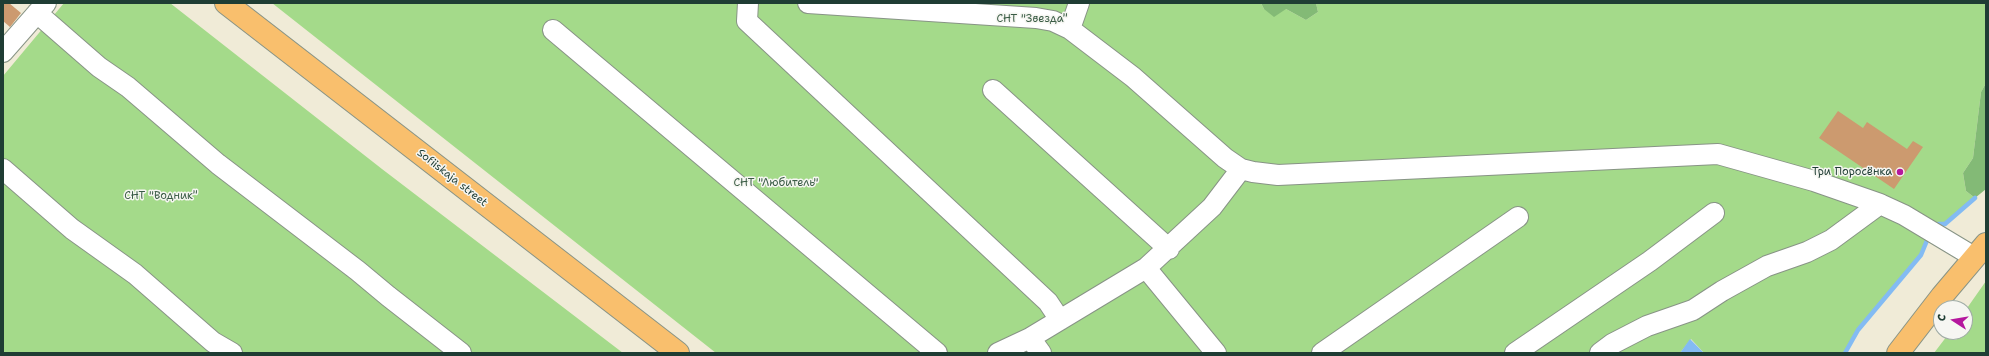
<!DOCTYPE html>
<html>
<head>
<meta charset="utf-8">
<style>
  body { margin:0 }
  #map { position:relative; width:1989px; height:356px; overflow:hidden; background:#f0ebd7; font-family:"Shantell Sans",sans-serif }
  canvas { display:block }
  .frame { position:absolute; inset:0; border:4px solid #1f3d34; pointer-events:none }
  .north { position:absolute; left:1933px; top:300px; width:40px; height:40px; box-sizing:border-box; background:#f6f6f2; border:1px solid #a0aca6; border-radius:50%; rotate:282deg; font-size:11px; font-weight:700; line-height:16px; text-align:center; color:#1f3d34 }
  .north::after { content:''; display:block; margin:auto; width:14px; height:18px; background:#b5179e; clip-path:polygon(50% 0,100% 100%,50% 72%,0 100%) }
</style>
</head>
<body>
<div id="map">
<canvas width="1989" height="356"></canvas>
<div class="frame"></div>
<div class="north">С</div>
</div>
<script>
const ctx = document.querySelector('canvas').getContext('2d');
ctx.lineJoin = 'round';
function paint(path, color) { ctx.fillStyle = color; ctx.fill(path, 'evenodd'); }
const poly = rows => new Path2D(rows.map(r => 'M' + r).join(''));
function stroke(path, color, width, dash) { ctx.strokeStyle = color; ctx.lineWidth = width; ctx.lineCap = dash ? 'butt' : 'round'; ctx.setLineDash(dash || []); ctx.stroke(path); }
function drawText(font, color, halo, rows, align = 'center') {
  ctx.font = font + ' "Shantell Sans",sans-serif'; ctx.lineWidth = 3; ctx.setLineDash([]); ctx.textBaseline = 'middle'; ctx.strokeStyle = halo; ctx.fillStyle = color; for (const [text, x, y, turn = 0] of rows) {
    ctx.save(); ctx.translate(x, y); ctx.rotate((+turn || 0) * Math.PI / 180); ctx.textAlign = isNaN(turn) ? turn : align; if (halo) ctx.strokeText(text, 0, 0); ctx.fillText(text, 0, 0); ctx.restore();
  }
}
paint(poly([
  [64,3,170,3,382,169,623,353,3,353,3,76],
  [272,3,1261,3,1264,9,1286,9,1306,20,1318,12,1316,3,1986,3,1986,83,1981,92,1973,158,1963,173,1966,191,1975,198,1945,224,1938,224,1928,238,1921,255,1858,330,1845,353,1704,353,1691,339,1680,353,716,353],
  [1986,281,1986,353,1934,353,1950,332,1965,332,1965,311]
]), '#a4da8a');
paint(poly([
  [1261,3,1316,3,1318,12,1306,20,1286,9,1274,17,1264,9],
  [1986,83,1986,189,1975,198,1966,191,1963,173,1973,158,1981,92]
]), '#83ba76');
paint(poly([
  [1690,339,1704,353,1680,353]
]), '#83bbf3');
stroke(poly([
  [1938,224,1945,224,1975,198],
  [1845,353,1858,330,1921,255,1928,238]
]), '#83bbf3', 4.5);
paint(poly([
  [3,3,9,3,21,13,10,27,3,21],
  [1838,111,1863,128,1867,122,1907,149,1913,141,1923,147,1894,189,1819,138]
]), '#cc9a6f');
const minor = poly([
  [748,3,747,21,1048,302,1060,320],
  [808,3,1036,18,1053,21,1070,29,1133,77,1225,158,1241,169,1253,172,1278,175,1718,154,1814,181,1880,204,1904,215,1974,257],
  [37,13,99,67,128,87,218,164,358,271,388,296,461,353],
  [1070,29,1079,3],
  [553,30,937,353],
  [3,52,46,3],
  [993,90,1169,249],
  [3,169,72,229,135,274,213,342,232,353],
  [1146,268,1216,353],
  [1030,338,1041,353],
  [998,353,1030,338,1146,268,1212,207,1241,169],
  [1322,353,1518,217],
  [1515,353,1650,261,1714,213],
  [1600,353,1612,344,1647,326,1693,310,1722,291,1767,266,1807,252,1831,240,1880,204]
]);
const major = poly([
  [226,3,678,353],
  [1898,353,1942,296,1986,244]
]);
stroke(minor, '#889486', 22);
stroke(major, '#889486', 24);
stroke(minor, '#fff', 20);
stroke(major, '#f9bf6d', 22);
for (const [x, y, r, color] of [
  [1900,172,4,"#b5179e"]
]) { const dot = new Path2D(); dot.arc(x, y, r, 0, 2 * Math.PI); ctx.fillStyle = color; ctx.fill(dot); stroke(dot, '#f6f6f2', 1.5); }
drawText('11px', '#3a5c45', '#f6f6f2', [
  ["СНТ \"Звезда\"",1032,19],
  ["СНТ \"Любитель\"",776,183],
  ["СНТ \"Водник\"",161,196]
]);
drawText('11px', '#1f3d34', '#f6f6f2', [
  ["Три Поросёнка",1892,172]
], 'right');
drawText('11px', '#1f3d34', '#f6f6f2', [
  ["Sofiiskaja street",452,178,38]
]);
</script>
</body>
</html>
